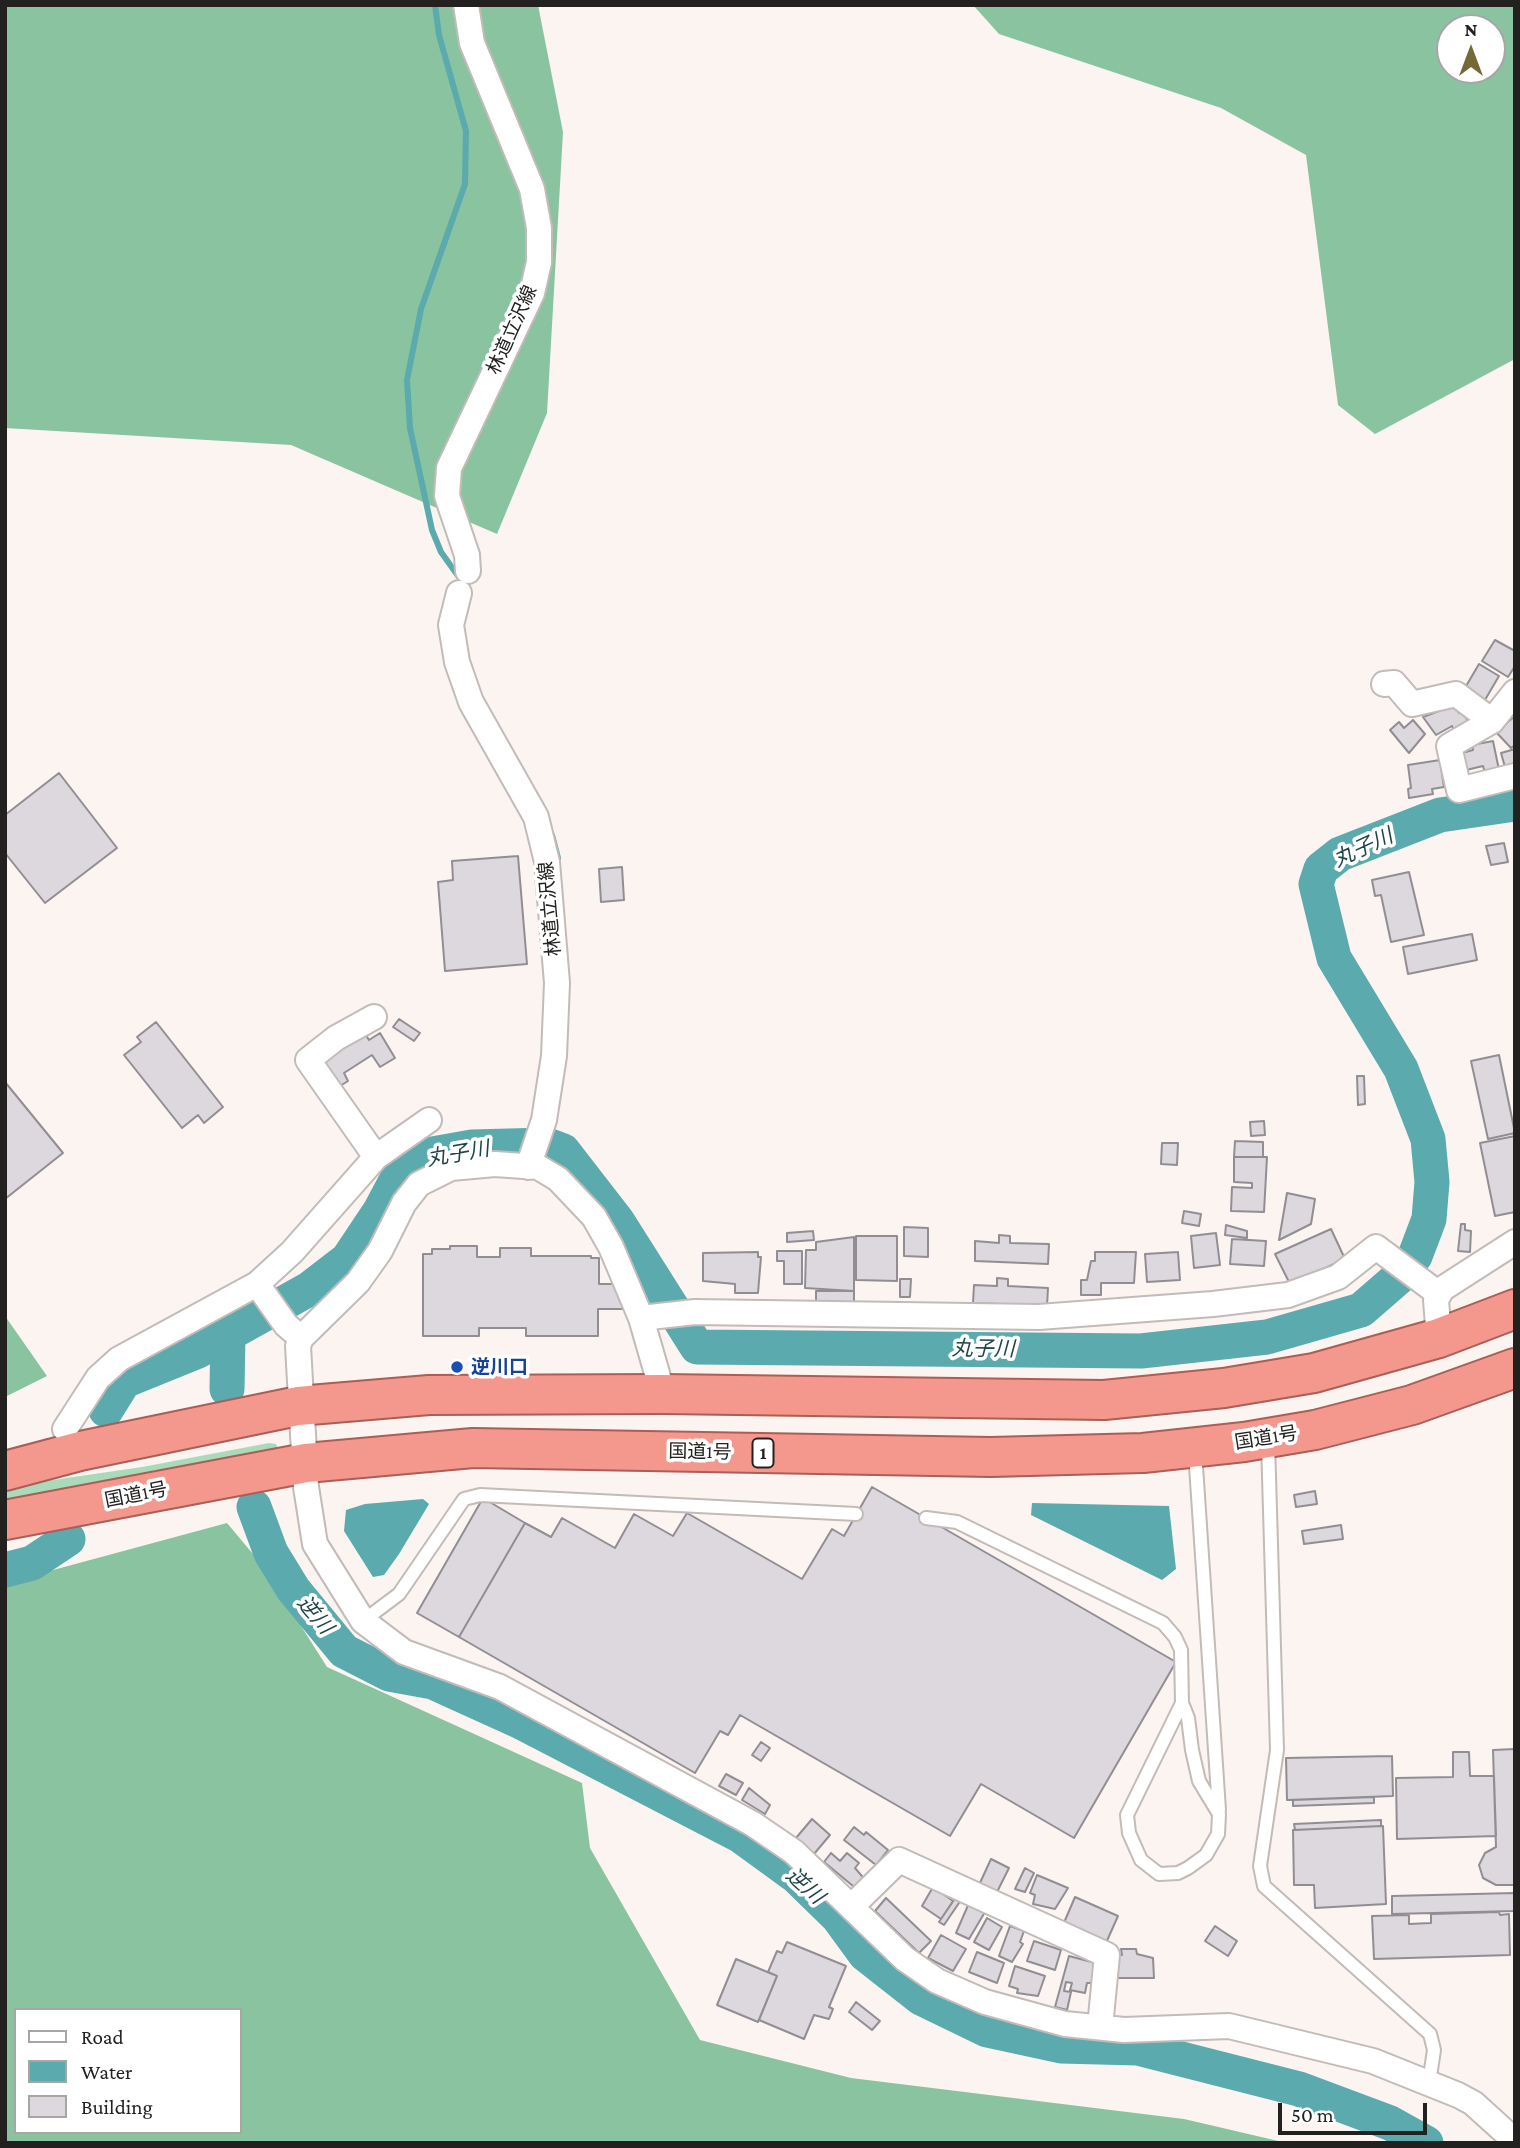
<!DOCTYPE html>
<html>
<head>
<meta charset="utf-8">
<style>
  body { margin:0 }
  #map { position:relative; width:1520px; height:2148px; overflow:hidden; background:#fbf4f0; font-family:"Crimson Pro",serif }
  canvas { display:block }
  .frame { position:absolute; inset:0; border:7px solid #23211f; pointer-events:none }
  .legend { position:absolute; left:14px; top:2008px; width:228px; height:126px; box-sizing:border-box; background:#fff; border:2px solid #a7a6a5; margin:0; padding:9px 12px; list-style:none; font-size:21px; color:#23211f }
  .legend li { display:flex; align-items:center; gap:14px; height:35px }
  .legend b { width:35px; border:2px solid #a7a6a5 }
  .north { position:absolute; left:1436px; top:14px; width:70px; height:70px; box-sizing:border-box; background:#fff; border:2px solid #a7a6a5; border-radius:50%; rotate:0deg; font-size:19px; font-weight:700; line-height:28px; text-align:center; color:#23211f }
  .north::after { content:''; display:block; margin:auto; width:24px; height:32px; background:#746936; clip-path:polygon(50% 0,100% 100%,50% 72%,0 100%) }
  .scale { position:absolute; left:1278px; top:2103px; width:149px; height:32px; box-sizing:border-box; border:4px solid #23211f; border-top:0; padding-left:9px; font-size:21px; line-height:24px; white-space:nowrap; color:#23211f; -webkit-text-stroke:5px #fff; paint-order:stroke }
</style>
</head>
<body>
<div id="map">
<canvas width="1520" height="2148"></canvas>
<div class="frame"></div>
<ul class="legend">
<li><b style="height:9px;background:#fff"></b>Road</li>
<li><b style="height:19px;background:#5aaaae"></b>Water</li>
<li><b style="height:19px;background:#dcd8de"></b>Building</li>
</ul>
<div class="north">N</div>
<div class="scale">50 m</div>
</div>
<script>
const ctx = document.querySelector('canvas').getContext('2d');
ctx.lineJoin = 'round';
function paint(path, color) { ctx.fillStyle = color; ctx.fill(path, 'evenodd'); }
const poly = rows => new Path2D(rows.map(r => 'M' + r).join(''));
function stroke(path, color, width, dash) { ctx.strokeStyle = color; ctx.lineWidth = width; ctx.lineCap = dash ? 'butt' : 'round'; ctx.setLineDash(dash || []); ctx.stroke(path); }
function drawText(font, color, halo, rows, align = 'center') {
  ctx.font = font + ' "Crimson Pro","Noto Sans JP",serif'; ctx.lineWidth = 7; ctx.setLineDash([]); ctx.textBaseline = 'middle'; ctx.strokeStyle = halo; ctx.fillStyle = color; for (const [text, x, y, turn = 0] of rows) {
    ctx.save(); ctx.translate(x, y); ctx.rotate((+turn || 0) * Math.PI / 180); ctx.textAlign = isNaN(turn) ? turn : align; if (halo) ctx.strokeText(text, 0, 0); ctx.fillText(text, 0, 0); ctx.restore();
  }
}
paint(poly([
  [269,1443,276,1444,279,1451,5,1510,5,1487,142,1467]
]), '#a9daba');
paint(poly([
  [5,5,538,5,563,132,547,413,497,534,291,445,5,428],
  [973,5,1515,5,1515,359,1375,434,1338,405,1306,155,1221,108,999,34],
  [1450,28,1492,28,1492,70,1450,70],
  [5,1316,47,1376,5,1397],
  [227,1523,263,1566,327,1667,582,1783,590,1848,700,2040,851,2078,1184,2119,1287,2143,5,2143,5,1583],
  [16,2010,240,2010,240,2132,16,2132]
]), '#8ac39f');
paint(poly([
  [423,1499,429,1504,399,1554,384,1575,373,1577,344,1531,346,1510,365,1504],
  [1032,1503,1169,1506,1176,1569,1162,1580,1031,1515]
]), '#5aaaae');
stroke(poly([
  [435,5,439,35,466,131,465,184,421,309,407,380,410,428,432,530,441,552,466,587],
  [552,835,558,858]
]), '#5aaaae', 6);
stroke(poly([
  [227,1389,228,1334],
  [106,1410,124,1381,198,1351,309,1289,348,1259,380,1211,397,1179,411,1166,427,1155,472,1147,547,1145,563,1151,618,1222,697,1347,1141,1351,1267,1337,1361,1310,1399,1277,1415,1256,1429,1219,1432,1182,1428,1139,1401,1069,1334,958,1316,884,1321,869,1340,854,1440,815,1515,804],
  [254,1507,271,1553,293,1589,344,1651,389,1674,433,1682,519,1721,741,1836,796,1876,838,1917,865,1954,921,1998,987,2030,1061,2046,1138,2048,1299,2089,1390,2123,1426,2143],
  [5,1570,32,1563,68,1539]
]), '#5aaaae', 35);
const building = poly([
  [1495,640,1515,651,1515,666,1508,677,1482,661,1495,640],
  [1479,664,1499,676,1482,705,1462,693,1479,664],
  [1455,705,1459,713,1463,711,1469,724,1454,731,1452,726,1436,735,1423,717,1455,705],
  [1515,716,1515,745,1511,748,1496,732,1515,716],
  [1413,720,1425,734,1409,753,1390,730,1399,722,1404,728,1413,720],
  [1493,741,1499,770,1485,773,1483,766,1462,771,1462,753,1473,750,1472,745,1493,741],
  [1515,749,1515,764,1505,767,1501,753,1515,749],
  [1440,760,1444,787,1432,789,1433,794,1409,798,1408,789,1411,788,1408,765,1440,760],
  [59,773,117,848,45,903,5,853,5,815,59,773],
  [1504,843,1508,862,1491,865,1486,846,1504,843],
  [518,856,527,964,445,971,438,882,453,880,452,861,518,856],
  [622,867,624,900,601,902,599,869,622,867],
  [1409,872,1424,935,1391,942,1381,895,1375,896,1372,880,1409,872],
  [1472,934,1477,960,1408,974,1403,947,1472,934],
  [399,1019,420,1033,414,1041,393,1027,399,1019],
  [156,1022,223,1107,204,1123,198,1115,182,1128,124,1055,141,1042,137,1037,156,1022],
  [362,1029,369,1040,380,1033,395,1058,380,1067,372,1055,344,1073,348,1081,337,1088,317,1058,362,1029],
  [1499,1055,1515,1133,1488,1139,1471,1061,1499,1055],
  [1357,1076,1364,1076,1365,1104,1358,1105,1357,1076],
  [5,1082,63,1153,5,1199,5,1082],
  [1264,1121,1265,1135,1251,1136,1250,1122,1264,1121],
  [1515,1136,1515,1212,1495,1216,1480,1143,1515,1136],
  [1235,1141,1263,1142,1263,1157,1234,1157,1235,1141],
  [1162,1143,1178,1143,1177,1165,1161,1164,1162,1143],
  [1234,1157,1267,1157,1264,1212,1231,1211,1232,1187,1252,1188,1252,1183,1234,1182,1234,1157],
  [1287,1193,1315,1199,1311,1224,1279,1240,1287,1193],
  [1184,1211,1201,1214,1199,1226,1182,1223,1184,1211],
  [1461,1224,1465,1224,1465,1230,1471,1231,1470,1252,1458,1251,1461,1224],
  [1226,1225,1247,1231,1247,1238,1225,1235,1226,1225],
  [904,1227,928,1228,928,1257,904,1256,904,1227],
  [1331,1229,1345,1259,1290,1284,1275,1254,1331,1229],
  [813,1231,814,1240,787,1242,787,1233,813,1231],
  [1216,1233,1220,1265,1194,1268,1191,1236,1216,1233],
  [999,1235,1010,1236,1010,1243,1049,1244,1048,1264,975,1261,975,1241,999,1243,999,1235],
  [856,1236,897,1236,897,1281,856,1280,856,1236],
  [854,1237,854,1291,805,1288,806,1250,816,1250,816,1242,854,1237],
  [1232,1239,1266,1241,1264,1266,1230,1264,1232,1239],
  [450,1246,477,1246,477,1257,500,1257,500,1248,531,1248,531,1256,591,1256,591,1258,599,1258,599,1284,620,1284,625,1309,598,1309,598,1336,526,1336,526,1328,479,1328,479,1336,423,1336,423,1254,432,1254,432,1249,450,1249,450,1246],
  [777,1251,802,1251,802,1284,784,1284,784,1261,777,1261,777,1251],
  [758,1252,758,1257,761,1257,758,1293,735,1293,735,1284,703,1281,703,1253,758,1252],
  [1095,1252,1136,1252,1134,1283,1101,1283,1101,1295,1081,1295,1081,1280,1087,1280,1091,1261,1095,1261,1095,1252],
  [1178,1252,1180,1280,1147,1282,1145,1254,1178,1252],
  [997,1278,1008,1279,1008,1286,1048,1288,1047,1306,973,1303,974,1285,997,1286,997,1278],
  [900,1279,911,1279,910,1297,900,1297,900,1279],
  [816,1291,854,1291,854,1303,816,1303,816,1291],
  [872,1487,1176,1662,1074,1838,981,1784,950,1836,740,1715,728,1735,720,1731,695,1773,459,1637,525,1523,551,1537,562,1518,615,1548,634,1514,673,1536,687,1513,802,1579,832,1529,844,1536,872,1487],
  [1315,1491,1317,1504,1296,1507,1294,1495,1315,1491],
  [483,1498,525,1523,459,1637,417,1613,483,1498],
  [1341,1525,1343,1539,1304,1544,1302,1531,1341,1525],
  [761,1742,770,1748,761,1761,752,1755,761,1742],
  [1515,1749,1515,1885,1496,1885,1483,1878,1479,1865,1485,1853,1496,1847,1493,1750,1515,1749],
  [1453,1752,1469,1752,1470,1776,1494,1776,1496,1836,1397,1839,1396,1778,1453,1777,1453,1752],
  [1392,1756,1393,1796,1287,1800,1286,1758,1392,1756],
  [726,1774,743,1783,736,1795,719,1786,726,1774],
  [749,1788,770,1805,765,1814,742,1800,749,1788],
  [1374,1797,1374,1803,1293,1806,1293,1800,1374,1797],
  [812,1819,830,1835,814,1854,796,1838,812,1819],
  [1381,1820,1381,1826,1295,1830,1294,1824,1381,1820],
  [1383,1826,1386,1904,1315,1908,1314,1885,1294,1885,1293,1830,1383,1826],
  [854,1827,864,1835,866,1832,888,1850,876,1865,844,1840,854,1827],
  [831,1853,840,1861,847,1853,859,1863,855,1868,867,1882,859,1891,824,1862,831,1853],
  [991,1859,1009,1868,996,1894,979,1885,991,1859],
  [1025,1868,1034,1873,1025,1892,1015,1889,1025,1868],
  [1037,1875,1068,1888,1055,1909,1033,1904,1035,1895,1030,1893,1037,1875],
  [933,1887,953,1901,941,1919,922,1906,933,1887],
  [1515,1893,1515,1911,1392,1914,1392,1896,1515,1893],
  [956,1897,961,1900,944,1925,939,1922,956,1897],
  [1075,1897,1118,1916,1106,1943,1063,1925,1075,1897],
  [886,1898,931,1941,919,1953,875,1911,886,1898],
  [969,1903,985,1912,969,1939,956,1933,969,1903],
  [1499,1912,1500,1915,1509,1914,1510,1955,1374,1959,1372,1916,1409,1915,1409,1924,1431,1923,1431,1914,1499,1912],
  [987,1918,1002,1927,989,1950,974,1942,987,1918],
  [1010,1926,1024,1931,1020,1942,1023,1944,1012,1962,999,1956,1010,1926],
  [1215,1926,1237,1941,1228,1956,1205,1941,1215,1926],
  [941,1935,966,1949,953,1971,928,1958,941,1935],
  [1034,1941,1061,1950,1055,1970,1027,1961,1034,1941],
  [787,1942,846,1966,829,2007,833,2009,829,2019,814,2015,804,2039,759,2020,777,1976,768,1972,777,1951,782,1953,787,1942],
  [1121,1949,1136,1949,1137,1954,1153,1958,1154,1978,1118,1978,1117,1955,1122,1955,1121,1949],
  [977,1952,1004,1963,997,1983,969,1972,977,1952],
  [1069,1956,1099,1964,1091,1983,1087,1983,1085,1993,1070,1990,1072,1983,1066,1982,1064,1991,1071,1992,1067,2010,1055,2007,1069,1956],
  [736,1959,777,1976,758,2022,717,2005,736,1959],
  [1015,1966,1045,1976,1038,1996,1017,1993,1018,1989,1009,1986,1015,1966],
  [856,2002,880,2021,872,2030,849,2012,856,2002]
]);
paint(building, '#dcd8de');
stroke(building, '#918e93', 2);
const service = poly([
  [1268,1442,1277,1750,1260,1866,1264,1886,1430,2034,1434,2050,1429,2083],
  [1195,1451,1219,1810],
  [926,1518,957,1522,1163,1623,1175,1637,1181,1650,1182,1703,1188,1718,1192,1750,1199,1781,1219,1814,1218,1834,1206,1855,1188,1868,1178,1873,1159,1874,1141,1860,1129,1833,1127,1815,1182,1703],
  [363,1621,399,1594,464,1499,480,1495,856,1514]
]);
const minor = poly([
  [466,5,472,43,532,189,539,228,539,262,532,293,449,468,447,496,467,555,468,571],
  [459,593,451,625,457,662,471,702,536,817,547,862,557,983,554,1056,544,1120,528,1167],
  [1384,684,1394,683,1412,704,1456,694,1492,721],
  [1515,692,1492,721,1449,746,1459,790,1515,776],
  [374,1017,336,1038,308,1060,376,1157],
  [257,1284,286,1325,301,1338],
  [641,1318,695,1312,1039,1317,1213,1304,1288,1295,1338,1277,1376,1247,1439,1294],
  [1439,1338,1436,1300,1442,1289,1515,1242],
  [663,1394,641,1318,611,1247,594,1217,558,1179,538,1167,495,1164,451,1168,419,1184,404,1203,380,1251,358,1282,301,1338,298,1346,306,1487,315,1544,363,1621,404,1652,500,1687,753,1824,794,1852,905,1959,937,1981,985,2002,1065,2024,1124,2030,1229,2026,1373,2061,1458,2095,1473,2103,1515,2141],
  [65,1429,98,1378,119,1359,257,1284,292,1252,376,1157,429,1120],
  [851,1907,899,1860,1107,1955,1100,2027]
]);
const trunk = poly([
  [5,1471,80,1451,298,1406,429,1395,663,1394,1104,1400,1224,1388,1314,1373,1439,1338,1515,1309],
  [5,1520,306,1463,473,1448,991,1457,1143,1453,1244,1442,1315,1430,1412,1405,1515,1368]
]);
stroke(service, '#c2bbb8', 16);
stroke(minor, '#c2bbb8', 28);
stroke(trunk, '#aa5e55', 42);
stroke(service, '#fff', 12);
stroke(minor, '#fff', 24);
stroke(trunk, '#f4988e', 38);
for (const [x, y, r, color] of [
  [457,1367,7,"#1a4fb4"]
]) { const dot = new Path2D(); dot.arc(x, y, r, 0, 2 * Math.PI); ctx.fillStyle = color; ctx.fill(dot); stroke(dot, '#fff', 2.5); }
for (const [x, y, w] of [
  [763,1453,21]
]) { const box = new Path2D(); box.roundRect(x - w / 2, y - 14.5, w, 29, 5); ctx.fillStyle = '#fff'; ctx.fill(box); stroke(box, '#23211f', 2); }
drawText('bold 18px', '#23211f', null, [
  ["1",763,1453]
]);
drawText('19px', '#23211f', '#fff', [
  ["林道立沢線",512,330,-66],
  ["林道立沢線",550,909,-95],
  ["国道1号",1266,1438,-9],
  ["国道1号",700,1452,1],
  ["国道1号",136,1495,-11]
]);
drawText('bold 19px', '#164399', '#fff', [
  ["逆川口",471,1367]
], 'left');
drawText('italic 21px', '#1e4547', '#fff', [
  ["丸子川",1363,848,-25],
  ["丸子川",458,1154,-10],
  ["丸子川",983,1349,1],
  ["逆川",315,1615,50],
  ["逆川",805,1886,42]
]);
</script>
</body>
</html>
